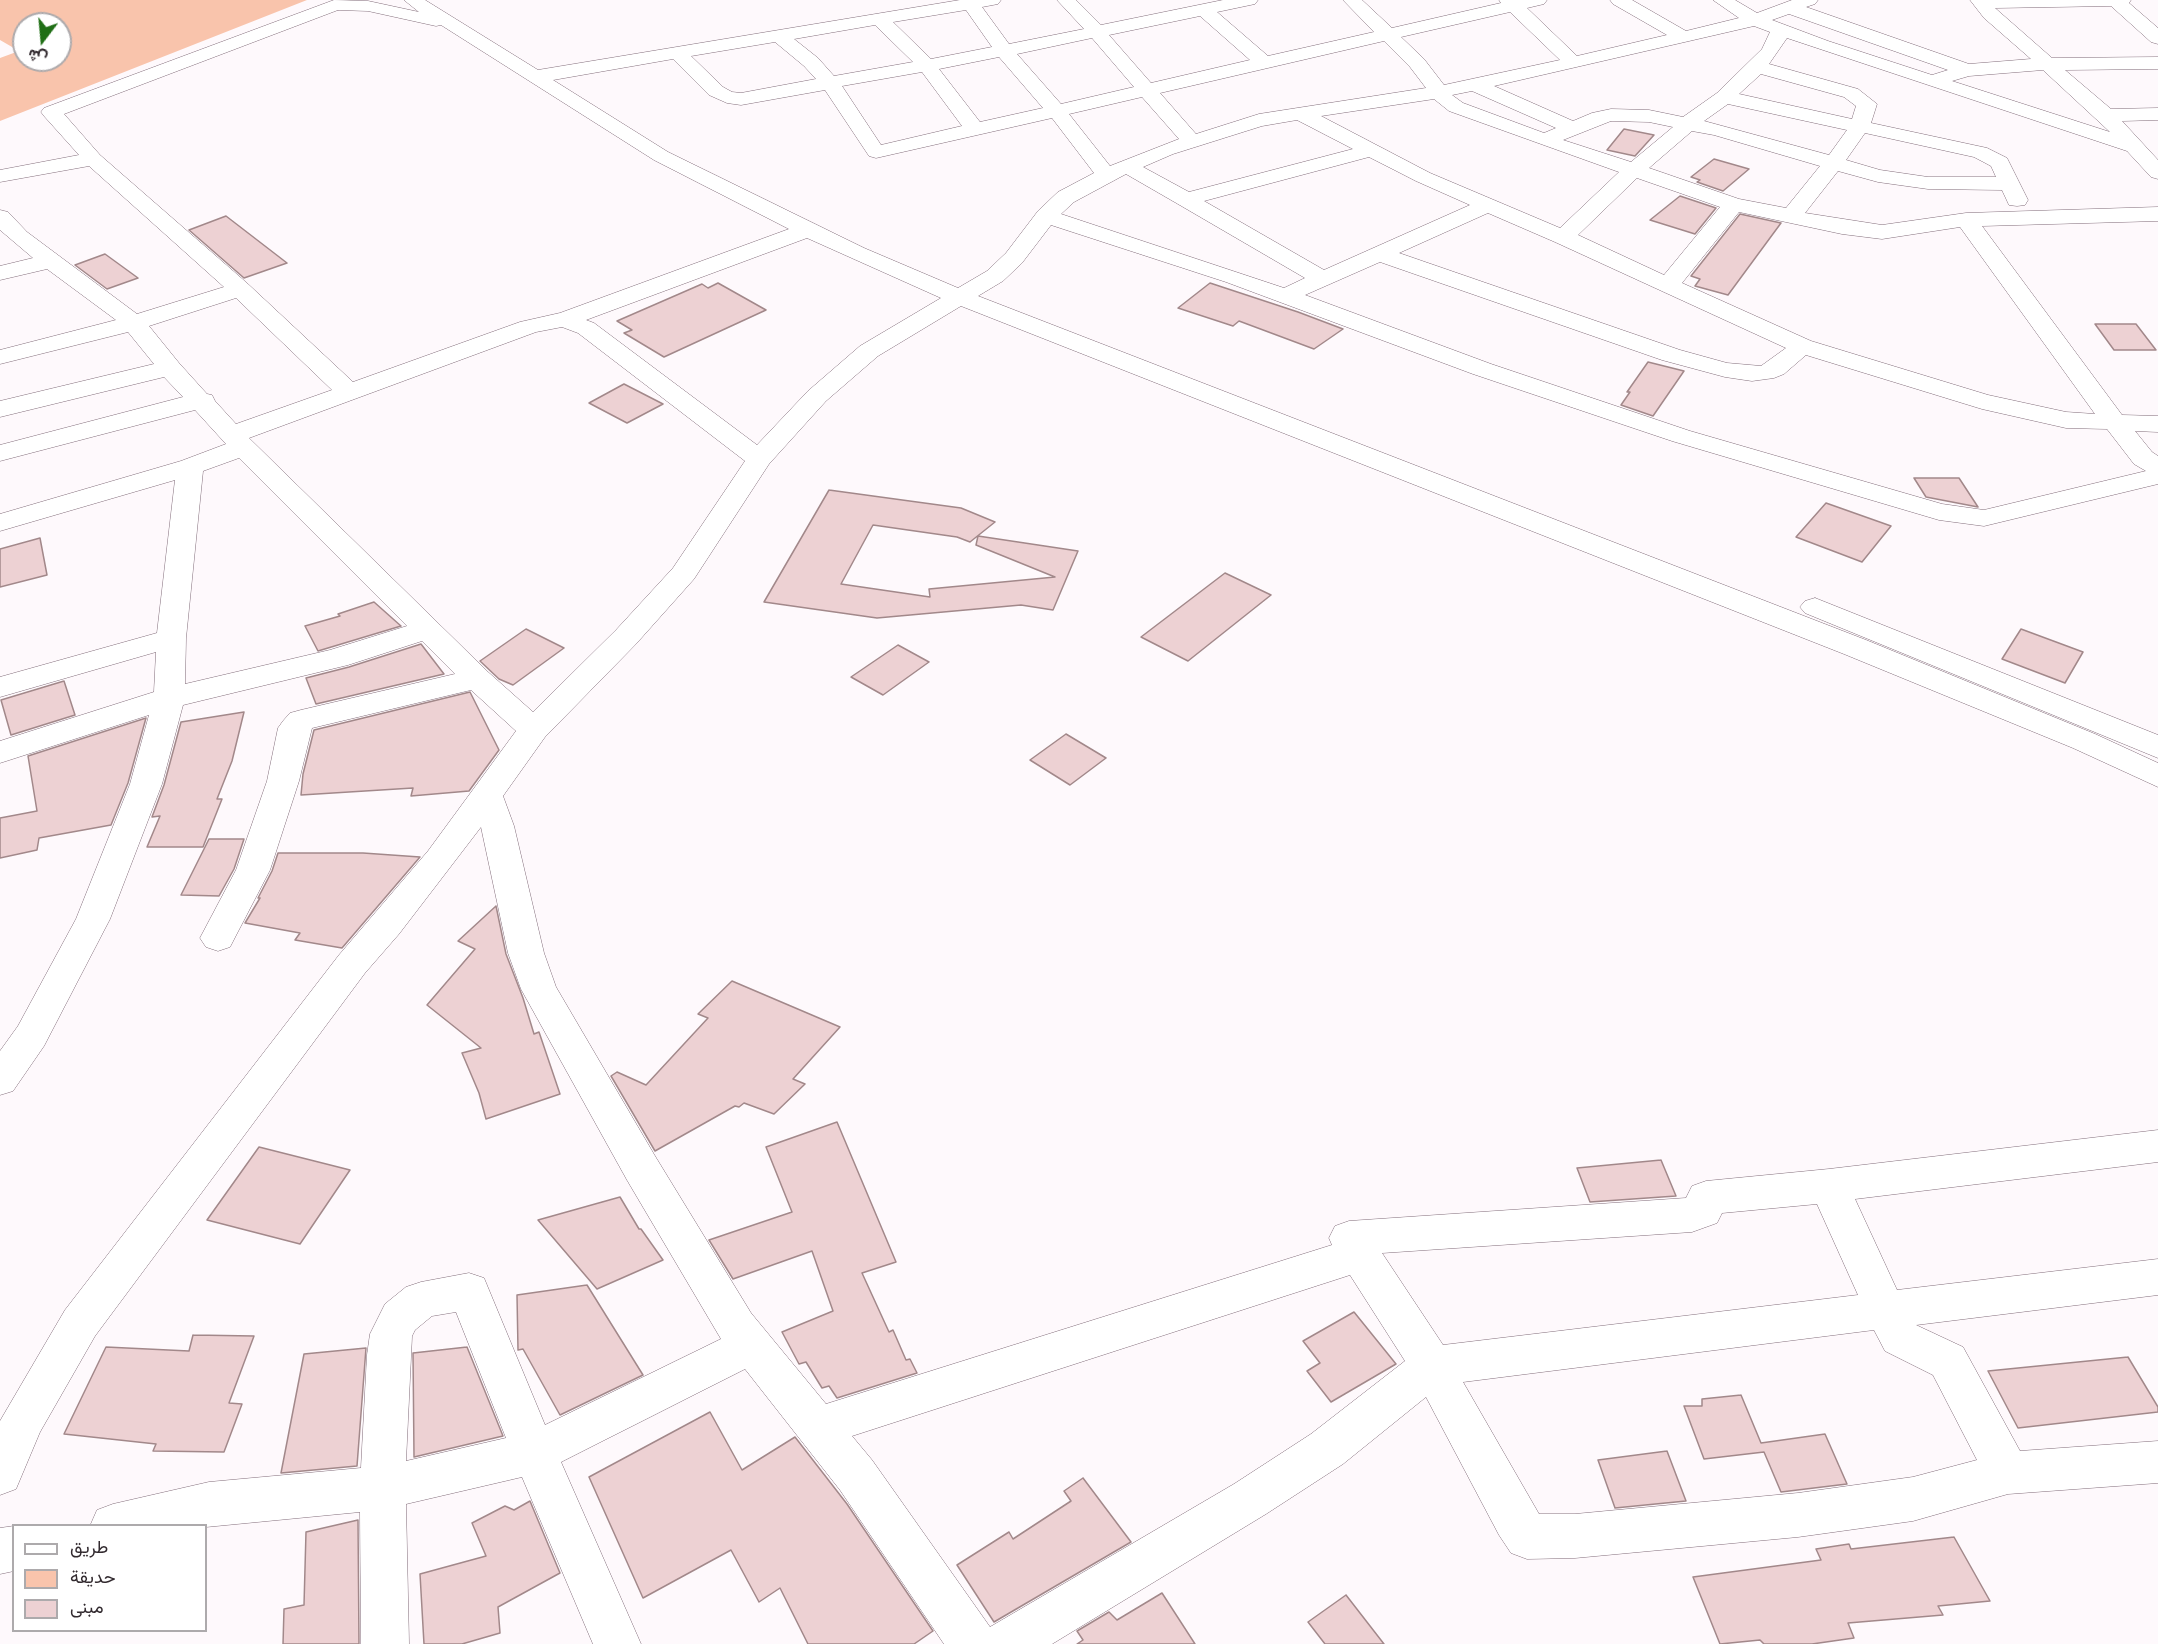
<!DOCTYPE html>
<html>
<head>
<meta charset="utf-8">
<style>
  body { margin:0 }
  #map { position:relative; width:2158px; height:1644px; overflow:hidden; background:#fef9fc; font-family:"Asap Condensed",Vazirmatn,sans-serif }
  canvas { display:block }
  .legend { position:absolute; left:12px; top:1524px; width:195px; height:108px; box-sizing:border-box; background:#fff; border:2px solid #adaaac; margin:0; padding:8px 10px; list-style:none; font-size:18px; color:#322a2f }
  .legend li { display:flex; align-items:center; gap:12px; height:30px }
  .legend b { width:30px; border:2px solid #adaaac }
  .north { position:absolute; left:12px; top:12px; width:60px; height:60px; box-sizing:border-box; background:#fff; border:2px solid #adaaac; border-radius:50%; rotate:196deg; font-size:16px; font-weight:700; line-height:24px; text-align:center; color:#322a2f }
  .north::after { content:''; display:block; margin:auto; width:21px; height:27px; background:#206f16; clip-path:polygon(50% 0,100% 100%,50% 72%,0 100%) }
</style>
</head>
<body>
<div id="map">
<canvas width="2158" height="1644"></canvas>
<ul class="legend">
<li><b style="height:8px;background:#fff"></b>طريق</li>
<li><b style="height:16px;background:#f9c4ac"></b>حديقة</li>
<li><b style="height:16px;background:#edd1d3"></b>مبنى</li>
</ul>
<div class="north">ش</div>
</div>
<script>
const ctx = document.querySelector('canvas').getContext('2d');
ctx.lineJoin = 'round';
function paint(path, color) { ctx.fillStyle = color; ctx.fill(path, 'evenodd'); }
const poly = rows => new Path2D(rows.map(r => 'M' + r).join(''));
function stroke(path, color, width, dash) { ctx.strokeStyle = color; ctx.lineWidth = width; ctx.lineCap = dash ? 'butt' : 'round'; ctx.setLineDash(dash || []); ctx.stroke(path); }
paint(poly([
  [0,0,307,0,0,121,0,58,19,51,0,40],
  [24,24,60,24,60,60,24,60]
]), '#f9c4ac');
const building = poly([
  [1624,129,1654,135,1635,156,1607,150,1624,129],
  [1714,159,1749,169,1723,191,1697,182,1700,180,1691,177,1714,159],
  [1680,196,1716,208,1695,234,1650,220,1680,196],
  [1740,214,1781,223,1728,295,1695,286,1700,279,1691,276,1740,214],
  [226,216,287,263,244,278,189,230,226,216],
  [105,254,138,278,107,289,75,265,105,254],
  [718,283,766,310,664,357,624,333,632,330,617,321,702,284,708,288,718,283],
  [1210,283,1298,312,1343,329,1314,349,1239,321,1233,326,1178,308,1210,283],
  [2095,324,2136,324,2156,350,2114,350,2095,324],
  [1648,362,1684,371,1653,416,1621,405,1630,392,1627,392,1648,362],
  [624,384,663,404,627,423,589,403,624,384],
  [1914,478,1959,478,1978,507,1926,497,1914,478],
  [829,490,961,508,995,522,970,542,957,537,873,525,841,584,930,597,929,589,1055,577,976,545,978,536,1078,551,1053,610,1021,605,877,618,764,602,829,490],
  [1826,503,1891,526,1862,562,1796,537,1826,503],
  [40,538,47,575,0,587,0,549,40,538],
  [1225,573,1271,595,1188,661,1141,637,1225,573],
  [374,602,401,626,318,651,305,626,340,616,338,614,374,602],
  [526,629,564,648,513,685,499,679,480,661,526,629],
  [2021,629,2083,652,2065,683,2002,659,2021,629],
  [421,644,444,674,316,704,306,678,349,667,421,644],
  [898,645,929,662,883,695,851,677,898,645],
  [64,681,75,715,11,735,1,700,64,681],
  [470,692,499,750,469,791,411,796,413,788,301,795,303,774,314,730,470,692],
  [244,712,232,761,217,799,222,799,203,847,147,847,160,816,152,817,164,785,181,722,244,712],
  [146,718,128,783,111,825,39,838,37,850,0,858,0,818,37,811,28,756,146,718],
  [1066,734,1106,758,1070,785,1030,760,1066,734],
  [209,839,244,839,234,869,219,896,181,895,209,839],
  [278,853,363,853,420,857,342,948,295,940,300,933,245,923,260,898,258,898,272,871,278,853],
  [496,906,506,954,523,998,534,1034,539,1032,560,1094,486,1119,479,1093,462,1053,481,1048,427,1005,475,949,458,941,496,906],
  [732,981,840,1027,793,1079,805,1084,774,1114,744,1103,739,1107,735,1106,655,1151,611,1076,617,1072,646,1085,708,1018,698,1014,732,981],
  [837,1122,896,1262,862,1273,889,1332,893,1330,906,1360,910,1359,917,1373,837,1398,829,1386,822,1388,806,1362,799,1364,782,1332,833,1311,812,1251,733,1279,709,1240,792,1212,766,1147,837,1122],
  [259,1147,350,1170,300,1244,207,1220,259,1147],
  [1661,1160,1676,1196,1590,1202,1577,1168,1661,1160],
  [620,1197,639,1229,641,1229,663,1260,597,1289,538,1220,620,1197],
  [587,1285,643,1375,560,1415,523,1349,518,1350,517,1295,587,1285],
  [1354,1312,1396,1364,1331,1402,1307,1371,1320,1363,1303,1341,1354,1312],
  [193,1335,254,1336,229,1403,242,1404,224,1452,153,1451,156,1444,64,1434,106,1347,189,1351,193,1335],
  [467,1347,503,1436,414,1457,413,1353,467,1347],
  [366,1348,357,1466,281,1473,304,1354,366,1348],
  [2128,1357,2158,1407,2158,1412,2018,1428,1988,1371,2128,1357],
  [1741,1395,1761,1443,1825,1434,1847,1484,1781,1492,1764,1452,1704,1459,1684,1406,1702,1406,1702,1399,1741,1395],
  [710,1412,742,1470,795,1437,847,1504,933,1631,914,1644,808,1644,780,1588,759,1602,731,1550,643,1598,589,1477,710,1412],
  [1667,1451,1686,1501,1615,1508,1598,1460,1667,1451],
  [1083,1478,1131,1542,994,1622,957,1565,1009,1532,1013,1539,1071,1501,1064,1491,1083,1478],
  [530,1501,560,1573,498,1607,500,1633,462,1644,424,1644,420,1574,486,1556,472,1523,505,1506,514,1510,530,1501],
  [358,1520,359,1644,283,1644,284,1609,304,1605,306,1532,358,1520],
  [1954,1537,1990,1601,1938,1606,1943,1615,1848,1623,1854,1638,1812,1644,1764,1644,1760,1640,1720,1644,1693,1577,1821,1560,1816,1549,1849,1544,1851,1549,1954,1537],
  [1162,1593,1195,1644,1077,1644,1083,1640,1077,1631,1109,1612,1117,1620,1162,1593],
  [1346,1595,1384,1644,1325,1644,1308,1622,1346,1595]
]);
paint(building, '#edd1d3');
stroke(building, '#a2888a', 1.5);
const minor = poly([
  [334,0,368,1,419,12,404,0,425,0,538,70,960,0,1001,0,998,4,982,7,1009,44,1084,29,1057,0,1076,0,1101,25,1223,0,1258,0,1255,4,1217,12,1268,56,1374,32,1343,0,1362,0,1392,28,1501,3,1499,0,1547,0,1544,4,1527,8,1577,56,1667,35,1613,4,1610,0,1632,0,1686,31,1739,18,1713,0,1735,0,1757,13,1792,0,1818,0,1815,4,1806,7,1969,64,2031,59,1984,18,1970,0,2131,0,2129,3,2158,28,2158,44,2151,42,2111,6,1995,8,2052,58,2158,57,2158,69,2065,70,2111,109,2158,108,2158,120,2122,121,2158,160,2158,179,2151,177,2127,151,1787,38,1769,64,1858,89,1877,104,1871,123,1987,148,2007,158,2028,200,2025,205,2017,206,2009,205,2002,190,1928,189,1878,182,1838,171,1805,213,1882,225,1966,213,2158,207,2158,221,1982,226,2122,415,2158,416,2158,432,2135,431,2152,452,2158,456,2158,484,1984,526,1939,520,1672,441,1473,374,1226,282,1051,225,1022,263,1003,281,978,296,1866,640,2095,734,2158,763,2158,787,2073,748,1844,654,961,306,878,356,826,401,769,464,694,579,636,644,545,737,503,796,514,826,544,953,556,987,655,1156,751,1313,826,1404,1332,1245,1329,1238,1335,1226,1349,1221,1686,1198,1692,1186,1706,1181,1829,1169,2158,1130,2158,1162,1855,1199,1897,1290,2158,1259,2158,1295,1916,1325,1963,1347,2020,1451,2158,1441,2158,1483,2008,1494,1913,1521,1798,1537,1575,1558,1527,1559,1511,1553,1499,1535,1426,1397,1343,1464,1266,1514,1052,1644,944,1644,840,1490,745,1369,561,1462,641,1644,593,1644,522,1477,406,1504,409,1644,361,1644,360,1512,206,1527,90,1526,97,1510,113,1504,209,1482,361,1468,367,1355,370,1334,385,1304,406,1287,421,1282,469,1273,484,1278,545,1425,721,1339,627,1180,521,989,508,953,481,827,399,934,365,973,95,1336,40,1432,16,1489,0,1495,0,1421,65,1310,339,955,428,851,516,731,471,690,312,728,299,781,270,870,230,947,218,951,206,947,200,938,236,870,267,781,278,728,283,721,290,713,301,710,455,674,422,641,348,665,183,705,162,784,110,919,44,1046,13,1091,0,1095,0,1051,18,1026,76,919,130,784,149,715,0,763,0,741,154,692,156,652,0,697,0,677,157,633,175,480,0,531,0,514,181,461,226,444,195,410,0,461,0,445,183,397,164,377,0,417,0,401,154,364,128,332,0,364,0,350,116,320,47,269,0,280,0,266,33,258,0,230,0,210,8,212,27,232,137,314,224,287,89,166,0,182,0,170,79,155,44,116,41,112,44,108,334,0],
  [338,10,368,11,436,26,441,25,654,160,789,229,560,313,520,322,353,382,248,284,100,155,64,114,338,10],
  [966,10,992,47,931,59,893,22,966,10],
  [1510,12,1560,60,1444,85,1424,59,1401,37,1510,12],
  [1789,14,1948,70,1932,75,1828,41,1772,20,1789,14],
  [1200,16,1250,60,1151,83,1109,35,1200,16],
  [875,25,913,62,834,76,818,58,794,39,875,25],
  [1754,26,1770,32,1762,49,1717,93,1683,117,1649,110,1611,109,1592,113,1573,121,1494,86,1754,26],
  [1092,38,1134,87,1061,104,1017,54,1092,38],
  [1384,41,1410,67,1426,88,1259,114,1196,134,1160,93,1384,41],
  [775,42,804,66,816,79,741,93,732,92,723,87,691,56,775,42],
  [999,57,1043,108,980,122,939,69,999,57],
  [673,59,709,95,727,103,741,105,825,90,869,156,876,158,1052,118,1094,173,1058,192,1038,211,1006,253,987,271,958,288,864,248,668,152,553,80,673,59],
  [2043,70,2110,132,1952,81,1969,76,2043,70],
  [922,72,962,126,881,145,842,86,922,72],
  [1761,74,1844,97,1856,106,1852,119,1739,94,1761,74],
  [1472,91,1556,128,1544,133,1463,103,1452,95,1472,91],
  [1142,97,1179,139,1110,166,1069,114,1142,97],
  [1434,99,1449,111,1619,172,1560,228,1430,173,1321,116,1434,99],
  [1728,104,1847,130,1829,155,1704,121,1728,104],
  [1297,120,1353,149,1189,192,1143,167,1173,154,1262,126,1297,120],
  [1611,121,1649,122,1673,127,1631,162,1563,140,1611,121],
  [1692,131,1714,135,1820,166,1786,208,1739,199,1649,168,1692,131],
  [1865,133,1974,157,1991,166,1996,177,1928,177,1880,170,1846,160,1865,133],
  [1369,157,1416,181,1470,205,1324,270,1204,201,1369,157],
  [1126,174,1178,204,1305,278,1284,288,1061,214,1074,202,1126,174],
  [1637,178,1720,207,1664,275,1578,235,1637,178],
  [1739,212,1842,234,1882,239,1960,227,2095,414,2066,412,1988,395,1811,341,1682,283,1739,212],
  [1488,213,1555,242,1786,348,1761,366,1727,363,1680,350,1399,253,1488,213],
  [807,238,941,298,860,346,808,391,757,445,594,323,586,320,807,238],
  [1380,262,1662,360,1725,377,1752,381,1774,378,1784,374,1806,355,1982,409,2066,428,2107,429,2134,464,2146,471,1984,510,1942,504,1690,431,1491,364,1305,295,1380,262],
  [236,298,332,390,236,424,215,401,212,395,207,394,179,363,149,326,236,298],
  [562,327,578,333,745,461,673,568,616,630,533,712,488,672,249,438,536,332,562,327],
  [239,458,407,626,330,650,185,684,186,638,203,471,239,458],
  [1817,1204,1858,1295,1443,1345,1382,1253,1692,1232,1717,1223,1722,1213,1817,1204],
  [1350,1275,1405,1361,1311,1434,1234,1484,990,1627,872,1460,852,1436,1350,1275],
  [456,1312,506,1438,406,1461,412,1336,415,1330,432,1316,456,1312],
  [1874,1330,1885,1351,1933,1375,1977,1460,1913,1477,1798,1493,1575,1514,1539,1514,1463,1382,1874,1330],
  [1815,598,2158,735,2158,758,1805,613,1800,607,1805,601,1815,598],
  [14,1526,14,1571,0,1574,0,1528,14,1526]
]);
stroke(minor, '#836e7b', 1);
paint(minor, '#fff');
</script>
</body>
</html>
